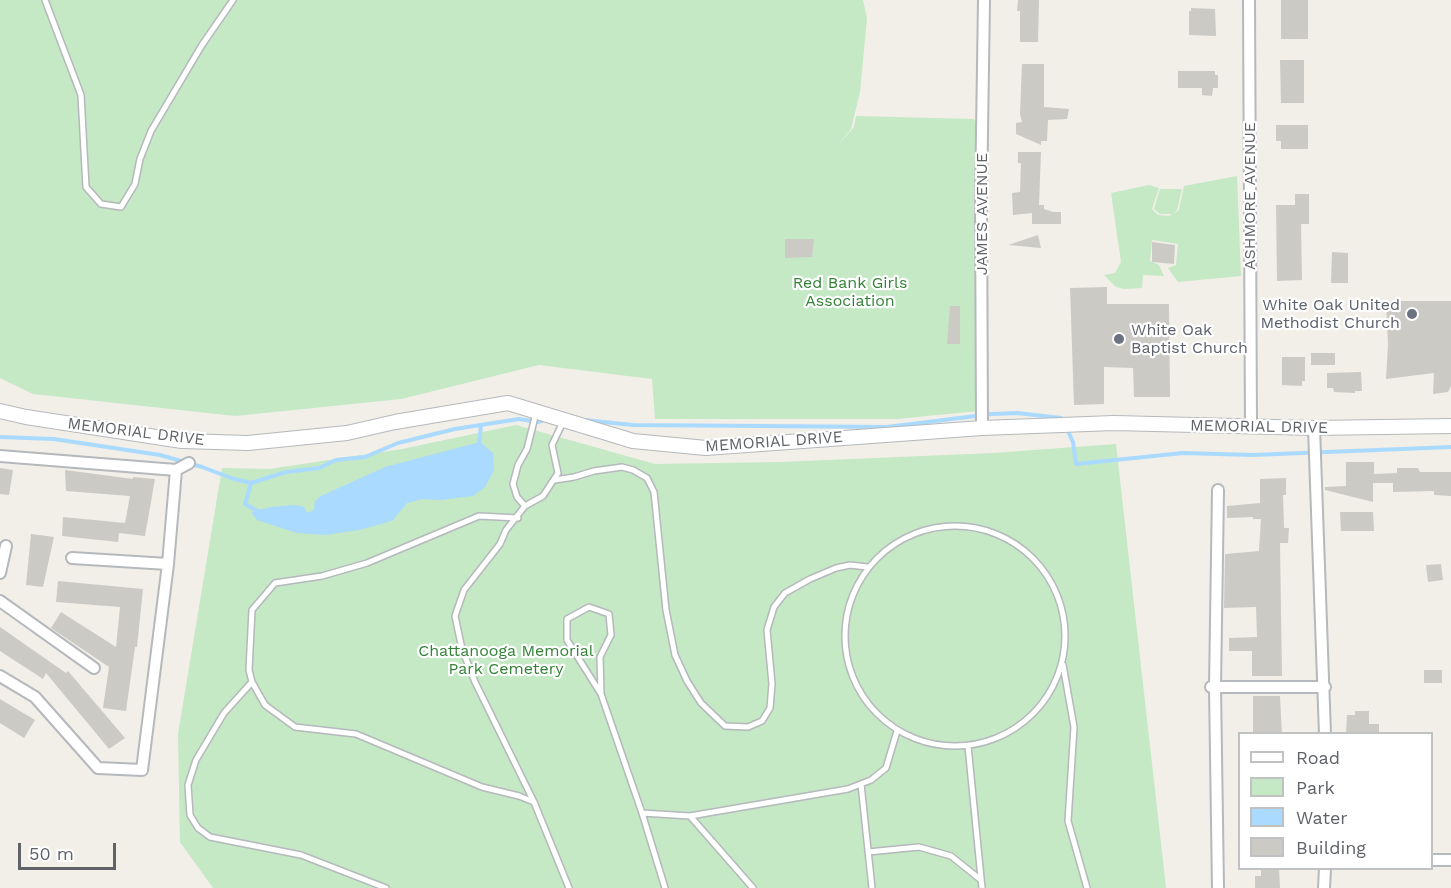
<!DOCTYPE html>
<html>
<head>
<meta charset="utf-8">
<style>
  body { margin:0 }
  #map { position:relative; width:1451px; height:888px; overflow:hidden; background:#f1efe8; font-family:"Work Sans",sans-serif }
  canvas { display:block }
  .legend { position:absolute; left:1238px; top:732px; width:195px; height:138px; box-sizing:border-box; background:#fff; border:2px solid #bfc1c3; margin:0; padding:8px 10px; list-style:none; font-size:18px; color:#5f6368 }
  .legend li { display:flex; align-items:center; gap:12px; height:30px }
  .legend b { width:30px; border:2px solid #bfc1c3 }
  .scale { position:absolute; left:18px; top:843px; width:98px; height:27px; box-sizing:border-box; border:3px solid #5f6368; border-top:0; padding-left:8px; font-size:18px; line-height:21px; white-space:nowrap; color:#5f6368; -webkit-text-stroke:4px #fff; paint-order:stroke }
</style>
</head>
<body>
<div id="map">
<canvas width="1451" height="888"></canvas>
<ul class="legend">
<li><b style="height:8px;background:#fff"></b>Road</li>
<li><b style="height:16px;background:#c5e8c5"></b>Park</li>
<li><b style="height:16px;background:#aadaff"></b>Water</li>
<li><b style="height:16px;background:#cccac5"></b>Building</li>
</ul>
<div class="scale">50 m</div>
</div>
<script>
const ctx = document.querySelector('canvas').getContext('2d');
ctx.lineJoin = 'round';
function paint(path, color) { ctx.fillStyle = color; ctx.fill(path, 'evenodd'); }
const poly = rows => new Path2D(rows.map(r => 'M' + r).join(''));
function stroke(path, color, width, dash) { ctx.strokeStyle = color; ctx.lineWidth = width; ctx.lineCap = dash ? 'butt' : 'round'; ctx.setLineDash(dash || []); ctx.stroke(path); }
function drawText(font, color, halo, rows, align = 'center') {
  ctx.font = font + ' "Work Sans",sans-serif'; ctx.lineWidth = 4.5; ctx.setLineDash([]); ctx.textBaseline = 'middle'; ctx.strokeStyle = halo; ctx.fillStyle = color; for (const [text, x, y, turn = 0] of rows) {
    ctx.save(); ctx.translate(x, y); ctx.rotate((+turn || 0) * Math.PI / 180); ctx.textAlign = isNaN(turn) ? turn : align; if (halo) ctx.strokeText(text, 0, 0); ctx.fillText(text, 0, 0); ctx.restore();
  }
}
paint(poly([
  [0,0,863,0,867,18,860,92,851,129,836,147,854,127,856,116,974,119,978,127,978,411,897,419,655,419,652,379,539,365,401,399,235,416,33,394,0,378],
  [1237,176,1241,276,1178,282,1168,268,1176,265,1178,244,1152,240,1150,261,1159,265,1164,276,1143,275,1142,288,1124,289,1116,287,1104,275,1115,273,1121,262,1111,193,1149,185,1159,188,1152,209,1158,215,1169,216,1172,214,1160,214,1154,209,1160,189,1182,189,1177,210,1172,215,1179,210,1184,186],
  [516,425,655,464,781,462,993,453,1116,444,1166,888,213,888,180,842,178,734,222,468,269,469,402,449]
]), '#c5e8c5');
paint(poly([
  [480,442,493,453,494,470,485,487,473,496,441,500,422,499,407,503,393,520,385,523,359,530,325,535,297,533,257,520,251,512,271,507,294,505,304,507,307,513,314,510,315,501,321,496,385,467]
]), '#aadaff');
stroke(poly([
  [584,420,633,425,887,427,992,414,1017,413,1061,418,1063,421],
  [1066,427,1073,442,1076,464,1183,453,1253,455,1451,447],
  [0,437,54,439,160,455,202,467,234,479,251,483,286,472,319,468,336,460,365,457,398,443,455,429,519,419,538,422,547,419],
  [479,445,481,425],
  [251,483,245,504,261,513]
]), '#aadaff', 4);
paint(poly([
  [1018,0,1039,0,1038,42,1020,42,1020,11,1017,11],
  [1281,0,1308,0,1308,39,1281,39],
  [1191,8,1215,9,1216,36,1189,35,1189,11,1191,11],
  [1280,60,1304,60,1304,103,1281,103],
  [1022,64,1044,64,1044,107,1069,109,1067,119,1048,120,1047,141,1041,141,1041,145,1016,134,1016,123,1022,122,1020,114],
  [1178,71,1215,71,1215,75,1218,75,1218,88,1213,88,1212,96,1202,95,1202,88,1178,88],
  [1276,125,1308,125,1308,149,1281,149,1281,141,1276,141],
  [1018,152,1041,152,1039,205,1044,205,1044,209,1053,212,1061,212,1061,224,1032,224,1032,213,1013,215,1012,193,1020,192,1021,163,1018,163],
  [1295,194,1309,194,1309,224,1301,224,1302,280,1277,281,1276,205,1295,205],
  [1038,235,1041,248,1008,245],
  [785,239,814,239,812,257,785,258],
  [1152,242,1175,245,1174,264,1152,262],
  [1332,252,1348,253,1348,283,1331,283],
  [1107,287,1107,304,1169,304,1170,397,1134,397,1133,368,1104,367,1104,404,1074,405,1070,288],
  [1386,301,1451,301,1451,386,1448,392,1433,394,1434,373,1386,379,1388,344],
  [950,306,960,306,960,344,947,344],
  [1311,353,1335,353,1335,365,1311,365],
  [1282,357,1305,357,1305,381,1302,381,1302,386,1282,385],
  [1361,372,1362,391,1355,391,1355,393,1334,392,1333,388,1327,388,1327,373],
  [1346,462,1374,462,1374,474,1397,473,1397,468,1418,468,1420,472,1451,472,1451,496,1434,495,1434,491,1393,492,1393,483,1373,483,1373,502,1325,490,1325,487,1346,486],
  [0,468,13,470,9,495,0,494],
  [65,470,133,479,133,477,155,479,145,536,119,533,118,542,62,536,63,517,125,523,130,496,66,491],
  [1286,478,1286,495,1283,495,1284,528,1289,528,1288,543,1280,543,1282,676,1252,676,1252,651,1229,651,1229,638,1257,637,1256,607,1224,608,1225,554,1259,551,1261,519,1253,519,1253,517,1227,518,1227,506,1260,503,1260,479],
  [1340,512,1373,512,1374,531,1341,531],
  [31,534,54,537,43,587,26,585],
  [1441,564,1443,580,1428,582,1426,565],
  [58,581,143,589,137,647,135,647,126,711,103,708,109,667,51,628,61,612,116,647,120,607,56,602],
  [0,627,66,673,68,671,125,738,109,749,46,673,43,679,0,651],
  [1424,670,1442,670,1442,683,1424,683],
  [1253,696,1280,696,1282,734,1253,734],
  [0,699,35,720,24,738,0,723],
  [1355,711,1369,711,1369,724,1379,724,1379,734,1346,734,1347,715,1355,715],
  [1261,868,1279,868,1280,888,1255,888,1255,876,1261,876]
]), '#cccac5');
const service = poly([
  [45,0,81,95,86,187,101,204,121,207,135,184,140,159,151,131,202,45,233,0],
  [536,413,527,449,518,465,513,484,517,497,525,506,543,496,558,473,552,445,563,422],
  [555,480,574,477,594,471,622,467,633,470,647,478,654,492,666,610,675,655,687,681,701,703,725,726,748,727,762,721,770,708,772,684,767,630,774,607,785,593,810,579,836,568,850,565,867,567],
  [525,506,506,530,500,544,464,590,455,616,462,649,475,682,534,802,569,888],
  [518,518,479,516,367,563,322,576,275,583,252,610,249,670,252,682,265,705,295,727,356,734,482,787,519,796,534,802],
  '845 636a110 110 0 1 1 220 0a110 110 0 1 1-220 0Z',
  [1063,665,1074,727,1068,821,1087,888],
  [252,682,224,713,196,760,188,785,190,815,198,828,210,837,301,855,386,888],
  [601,694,600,657,611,635,609,614,589,607,567,619,567,640,601,694,642,813,665,888],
  [968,746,982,888],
  [861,784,872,888],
  [642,813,690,816,848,789,871,780,886,768,897,731],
  [690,816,753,888],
  [868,852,919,847,951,856,981,880]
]);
const minor = poly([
  [1249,0,1251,427],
  [982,428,981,199,984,0],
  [1314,428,1325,734],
  [0,456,176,470],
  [1218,490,1215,687,1218,888],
  [72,558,168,564],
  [0,573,6,546],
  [0,601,94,668],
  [0,676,35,697,98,768,142,770,168,564,176,470,189,463],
  [1211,687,1325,687],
  [1432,860,1451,860],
  [1324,888,1325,868]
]);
const tertiary = poly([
  [0,411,26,417,182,441,248,443,347,433,395,422,508,403,633,441,706,448,982,428,1114,423,1314,428,1451,426]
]);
stroke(service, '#b5b8bc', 8);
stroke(minor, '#b5b8bc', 14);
stroke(tertiary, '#b5b8bc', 16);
stroke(service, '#fff', 5);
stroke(minor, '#fff', 10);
stroke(tertiary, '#fff', 14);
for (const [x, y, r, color] of [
  [1412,314,6,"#6b7280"],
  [1119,339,6,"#6b7280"]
]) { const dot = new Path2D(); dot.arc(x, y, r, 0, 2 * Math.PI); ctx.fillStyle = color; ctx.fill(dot); stroke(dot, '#fff', 2); }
drawText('16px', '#5f6368', '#fff', [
  ["ASHMORE AVENUE",1250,196,-90],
  ["JAMES AVENUE",982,214,-90],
  ["MEMORIAL DRIVE",1259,427,1],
  ["MEMORIAL DRIVE",136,432,7],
  ["MEMORIAL DRIVE",774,442,-4]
]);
drawText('16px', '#348238', '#fff', [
  ["Red Bank Girls",850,283],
  ["Association",850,301],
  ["Chattanooga Memorial",506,651],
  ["Park Cemetery",506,669]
]);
drawText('16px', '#5b616d', '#fff', [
  ["White Oak United",1400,305],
  ["Methodist Church",1400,323],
  ["White Oak",1131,330,"left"],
  ["Baptist Church",1131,348,"left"]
], 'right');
</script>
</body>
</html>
